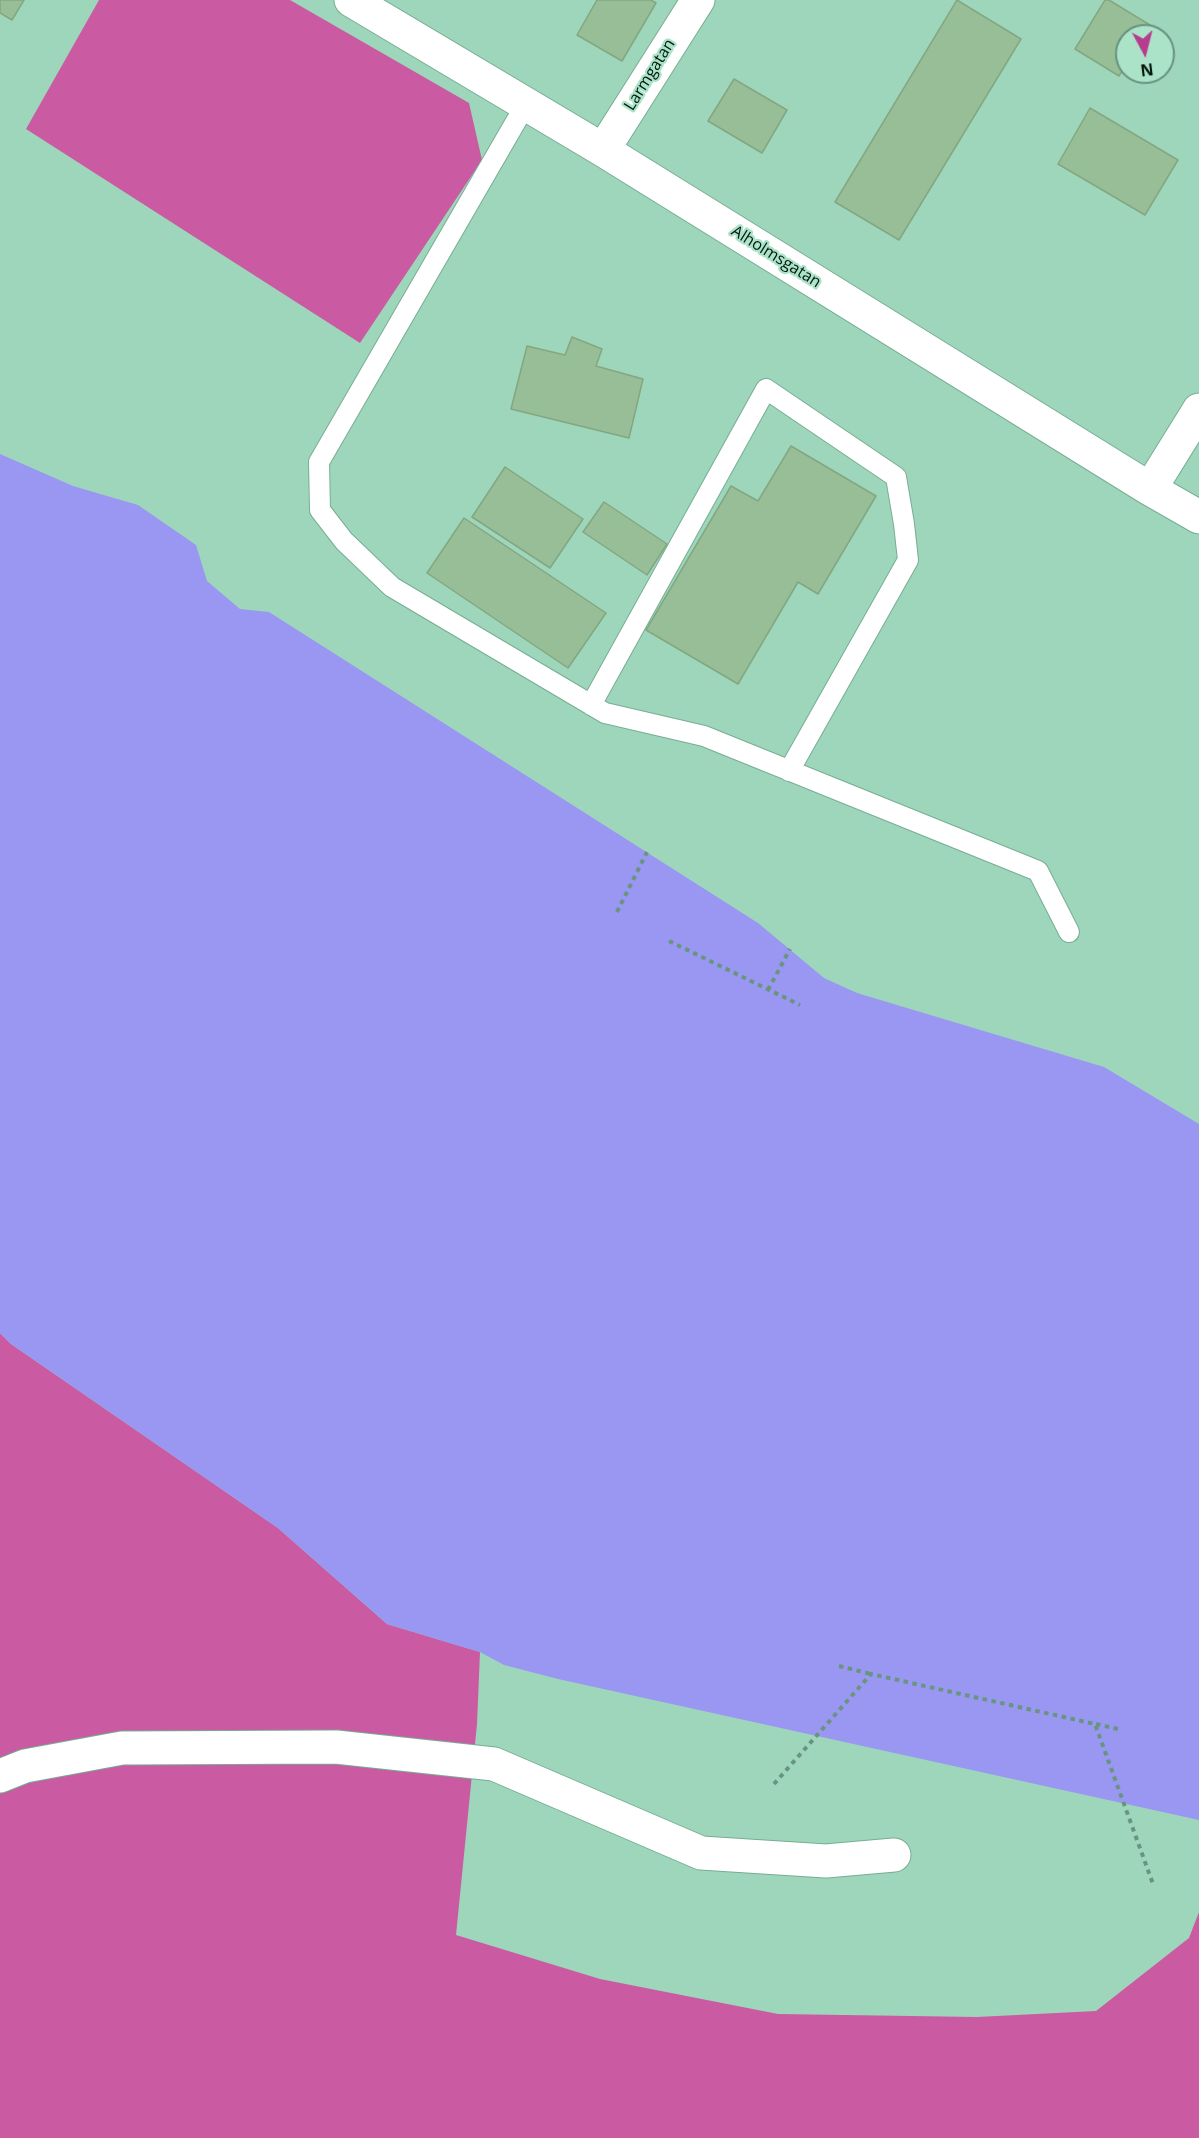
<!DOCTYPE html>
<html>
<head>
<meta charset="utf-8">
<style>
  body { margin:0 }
  #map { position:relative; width:1199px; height:2138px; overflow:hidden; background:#9ed6bb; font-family:"Open Sans",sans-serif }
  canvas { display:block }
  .north { position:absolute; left:1115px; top:24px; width:60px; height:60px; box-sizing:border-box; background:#abe3c8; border:2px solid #68927e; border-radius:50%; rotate:173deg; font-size:16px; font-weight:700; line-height:24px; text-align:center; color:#03180f }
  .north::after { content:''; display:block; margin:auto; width:21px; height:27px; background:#b73c8d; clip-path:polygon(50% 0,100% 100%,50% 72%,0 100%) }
</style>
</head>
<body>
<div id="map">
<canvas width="1199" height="2138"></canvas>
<div class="north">N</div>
</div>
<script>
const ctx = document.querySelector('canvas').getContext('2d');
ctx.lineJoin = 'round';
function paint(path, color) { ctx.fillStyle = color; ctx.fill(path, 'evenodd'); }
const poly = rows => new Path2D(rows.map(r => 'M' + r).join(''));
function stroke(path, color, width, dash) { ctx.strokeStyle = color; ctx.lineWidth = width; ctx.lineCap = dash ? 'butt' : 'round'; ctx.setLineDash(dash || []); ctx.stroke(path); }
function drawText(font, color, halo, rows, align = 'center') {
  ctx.font = font + ' "Open Sans",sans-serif'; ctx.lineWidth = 4.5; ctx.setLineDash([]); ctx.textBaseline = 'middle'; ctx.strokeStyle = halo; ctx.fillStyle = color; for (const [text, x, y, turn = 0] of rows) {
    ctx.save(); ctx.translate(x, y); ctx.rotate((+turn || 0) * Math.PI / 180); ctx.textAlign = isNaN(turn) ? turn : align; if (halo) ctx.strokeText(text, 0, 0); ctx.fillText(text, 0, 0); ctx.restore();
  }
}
paint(poly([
  [99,0,290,0,469,103,482,160,360,343,26,129],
  [0,1333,11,1344,278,1528,387,1624,480,1652,477,1724,456,1935,600,1979,778,2014,977,2017,1096,2011,1189,1938,1199,1912,1199,2138,0,2138]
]), '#ca5aa1');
paint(poly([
  [0,454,73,486,138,505,196,545,207,581,240,609,269,612,758,923,824,978,857,993,1104,1067,1199,1124,1199,1820,558,1679,504,1665,480,1652,387,1624,278,1528,11,1344,0,1333]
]), '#9997f2');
const building = poly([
  [0,0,24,0,12,20,0,13,0,0],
  [597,0,651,0,656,3,622,61,577,35,597,0],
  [957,0,1021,39,899,240,835,202,957,0],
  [1105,0,1109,0,1150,25,1144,36,1127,36,1127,63,1119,76,1075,49,1105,0],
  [734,79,787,110,762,153,708,121,734,79],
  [1090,108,1178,160,1145,215,1058,164,1090,108],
  [572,337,602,349,596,366,643,379,629,438,511,409,527,346,565,355,572,337],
  [791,446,876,496,818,594,798,582,738,684,646,630,731,486,758,501,791,446],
  [505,467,583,519,550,568,472,517,505,467],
  [604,502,667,544,647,575,583,532,604,502],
  [464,518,606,613,568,668,427,573,464,518]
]);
paint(building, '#98be97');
stroke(building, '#82a781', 1.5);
const service = poly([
  [526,104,319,462,320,510,344,541,392,587,605,713,704,736,1038,871,1069,932],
  [591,705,766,389,896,477,904,524,908,560,789,771]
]);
const minor = poly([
  [351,0,603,150,1150,489,1199,517],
  [603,150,698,0],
  [1150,489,1199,410],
  [0,1776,25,1766,122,1748,336,1747,494,1764,701,1853,826,1861,894,1855]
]);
stroke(service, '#77ad94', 22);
stroke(minor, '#77ad94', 35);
stroke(poly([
  [617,912,647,852],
  [669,941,800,1005],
  [768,990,790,949],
  [839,1666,871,1674],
  [1096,1724,1122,1730],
  [774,1784,871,1674,1095,1724,1153,1884]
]), '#699580', 4, [4.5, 4.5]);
stroke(service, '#fff', 20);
stroke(minor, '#fff', 33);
drawText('16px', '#03180f', '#abe3c8', [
  ["Larmgatan",650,75,-58],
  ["Alholmsgatan",776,257,32]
]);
</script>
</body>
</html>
